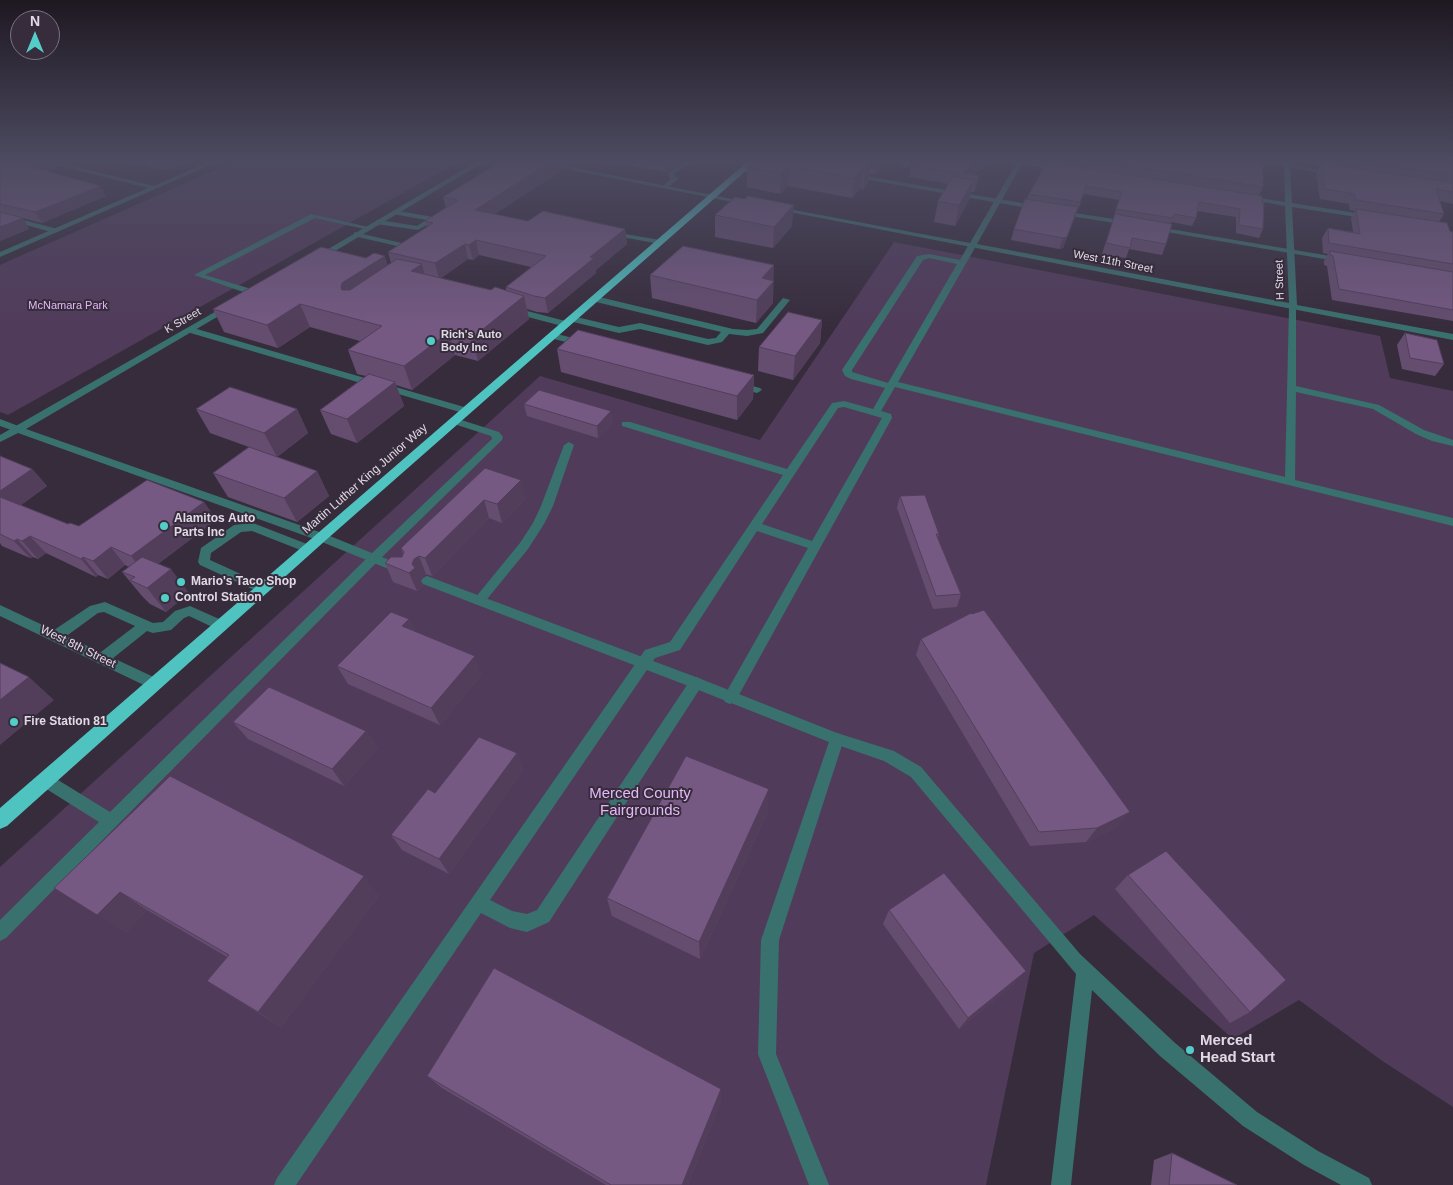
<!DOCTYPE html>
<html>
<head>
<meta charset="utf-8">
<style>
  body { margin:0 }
  #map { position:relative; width:1453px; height:1185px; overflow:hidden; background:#372c3c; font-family:Helvetica,sans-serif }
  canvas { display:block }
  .north { position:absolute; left:10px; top:10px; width:50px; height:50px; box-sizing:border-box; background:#372c3c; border:1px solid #7b7280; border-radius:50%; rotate:0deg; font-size:14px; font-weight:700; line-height:20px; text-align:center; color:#e1dae5 }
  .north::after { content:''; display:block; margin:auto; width:18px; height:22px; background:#54cdc8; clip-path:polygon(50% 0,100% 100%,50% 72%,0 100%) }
</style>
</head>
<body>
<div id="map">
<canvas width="1453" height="1185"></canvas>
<div class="north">N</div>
</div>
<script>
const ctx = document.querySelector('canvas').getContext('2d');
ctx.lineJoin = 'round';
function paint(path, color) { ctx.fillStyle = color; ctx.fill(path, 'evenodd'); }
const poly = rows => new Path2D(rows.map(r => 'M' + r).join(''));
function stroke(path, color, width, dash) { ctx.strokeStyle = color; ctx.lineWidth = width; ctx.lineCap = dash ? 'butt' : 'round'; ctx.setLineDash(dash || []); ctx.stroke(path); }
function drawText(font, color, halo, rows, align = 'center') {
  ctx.font = font + ' Helvetica,sans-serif'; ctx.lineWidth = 4; ctx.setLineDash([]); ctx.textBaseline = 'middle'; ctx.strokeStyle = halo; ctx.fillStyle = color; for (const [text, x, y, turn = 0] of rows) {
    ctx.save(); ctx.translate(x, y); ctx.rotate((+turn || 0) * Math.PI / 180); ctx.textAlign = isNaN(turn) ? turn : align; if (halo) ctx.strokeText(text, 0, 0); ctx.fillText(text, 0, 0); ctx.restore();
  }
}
paint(poly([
  [233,162,458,162,8,415,0,412,0,265],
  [894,242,1380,336,1390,378,1453,391,1453,1107,1381,1060,1299,1000,1233,1039,1094,915,1034,953,986,1185,0,1185,0,867,540,376,760,440]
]), '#513b5b');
paint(poly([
  [697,162,686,166,674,174,678,179,677,180,667,188,663,188,663,186,671,179,667,174,668,173,682,163,697,162],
  [905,162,912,162,906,168,902,168,905,162],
  [1260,162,1277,162,1335,173,1332,175,1260,162],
  [854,174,1039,206,1043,208,1039,210,852,177,852,175,854,174],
  [393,210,433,217,437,219,418,230,376,224,376,220,379,220,417,226,426,220,393,214,393,210],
  [1055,210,1127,221,1131,223,1127,225,1058,214,1055,214,1055,210],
  [0,214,58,229,59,231,55,233,0,218,0,214],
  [311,214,373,228,369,230,315,218,205,275,258,291,258,295,252,295,194,275,311,214],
  [1152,226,1342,258,1346,260,1342,262,1155,230,1152,230,1152,226],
  [608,231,660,240,664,242,660,244,611,235,607,233,608,231],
  [354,232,410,245,414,247,410,249,354,236,354,232],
  [969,244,976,246,898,382,1285,477,1289,307,1296,305,1296,386,1379,405,1424,430,1453,440,1453,446,1432,441,1416,434,1373,409,1296,392,1295,480,1453,518,1453,526,895,387,881,411,891,414,892,418,735,702,730,704,725,702,723,698,808,548,757,531,680,650,655,658,490,900,512,911,527,914,537,910,691,679,696,677,701,679,703,683,701,687,549,922,527,932,510,928,481,913,296,1185,274,1185,277,1178,645,650,670,642,783,475,622,426,622,422,630,422,787,469,832,403,844,401,873,409,885,388,851,379,845,376,842,370,917,256,929,254,960,260,969,244],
  [929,258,957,264,888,383,852,372,852,370,923,260,929,258],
  [844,407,882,418,812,541,762,524,838,408,844,407],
  [595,296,733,329,747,330,757,329,783,298,790,300,763,333,747,336,729,334,722,342,708,345,640,329,619,333,569,321,569,317,572,316,619,327,640,323,708,339,716,338,721,332,592,301,592,297,595,296],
  [512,307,569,322,570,324,566,327,509,312,508,310,512,307],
  [190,327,471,409,472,411,467,414,463,413,187,332,186,330,190,327],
  [553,333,585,341,586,343,582,346,550,338,549,336,553,333],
  [737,382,760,388,762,390,757,393,734,387,732,385,737,382],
  [455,418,499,432,503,437,502,440,378,561,6,938,0,941,0,920,99,822,40,785,37,780,40,775,45,773,50,775,110,812,370,555,492,439,491,436,451,423,451,419,455,418],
  [0,419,21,427,22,429,17,432,0,426,0,419],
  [569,442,574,445,553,506,544,524,528,549,483,604,475,604,473,601,475,598,520,543,533,523,541,506,564,445,569,442],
  [253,523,312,546,314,549,308,553,252,531,241,532,211,553,210,560,267,586,269,589,267,592,263,594,200,565,198,562,201,548,234,525,253,523],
  [105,602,153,623,163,622,175,611,190,606,226,622,227,626,226,630,221,631,189,616,184,618,171,630,153,633,147,631,107,663,102,664,97,663,95,659,97,655,135,626,104,612,98,613,61,640,51,640,49,636,51,632,90,606,105,602],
  [837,733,894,751,921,767,1080,954,1174,1042,1257,1112,1318,1151,1369,1178,1372,1185,1341,1185,1304,1165,1243,1126,1160,1056,1092,990,1071,1185,1051,1185,1076,974,911,777,884,761,832,743,830,739,832,735,837,733]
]), '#39716e');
paint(poly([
  [44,162,57,162,154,186,208,162,217,162,0,257,0,252,148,188,44,162],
  [476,162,484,162,320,260,313,258,476,162],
  [531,162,546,162,752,203,748,205,531,162],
  [1017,162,1034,162,1063,169,1060,171,1022,164,977,244,1289,303,1285,206,1243,198,1246,196,1285,202,1284,162,1290,162,1292,203,1369,215,1373,217,1369,219,1292,207,1297,305,1453,334,1453,340,774,209,778,207,970,243,1017,162],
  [227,305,234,307,26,429,325,534,404,566,406,569,404,572,396,572,317,540,18,433,0,442,0,435,227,305],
  [427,576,701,679,842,735,844,739,779,940,776,1054,829,1185,809,1185,758,1054,761,940,829,742,691,687,423,584,421,581,423,578,427,576],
  [0,605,160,680,162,684,160,688,155,690,150,688,0,616,0,605]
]), '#39716e');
paint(poly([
  [747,162,756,162,326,540,7,826,0,829,0,808,747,162]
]), '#4ec3bf');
paint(poly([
  [0,162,57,167,47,171,106,196,42,223,22,218,29,229,0,241],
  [127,162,185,162,165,170],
  [500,162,574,162,570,165,561,163,562,170,495,214,528,221,625,229,627,244,596,270,596,273,548,313,537,312,527,309,529,319,478,361,455,355,412,390,396,385,404,406,357,443,331,434,320,410,366,376,357,374,348,350,360,341,310,327,278,348,224,332,213,309,388,265,391,263,388,252,427,227,425,221,446,208,443,197],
  [479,255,531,267,506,287,506,290,491,290,441,278,468,259,473,260],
  [595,162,680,162,666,172,626,165,626,167],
  [753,162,881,162,880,169,875,175,870,174,868,183,863,190,861,188,852,198,788,186,780,194,747,187,747,167],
  [914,162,990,162,974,175,979,176,976,188,974,192,971,192,969,200,955,226,934,222,938,201,948,184,910,177,911,165],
  [1047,162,1263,162,1263,187,1259,195,1263,229,1259,238,1236,233,1236,217,1197,211,1196,218,1192,226,1171,222,1166,244,1162,255,1129,249,1126,258,1102,254,1119,200,1084,194,1063,248,1059,249,1011,240,1014,229,1027,199,1029,194],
  [1314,162,1453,162,1453,204,1440,201,1444,214,1439,222,1450,231,1453,232,1453,321,1332,300,1327,266,1324,265,1324,261,1328,254,1323,253,1322,238,1328,228,1353,232,1351,218,1355,211,1350,210,1349,204,1320,199,1316,173,1319,166,1315,165],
  [715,215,792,226,773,248,715,237],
  [650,275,773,281,773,303,756,323,652,298],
  [822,320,820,343,793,380,758,371,759,347],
  [1405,333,1444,364,1435,376,1402,369,1397,345],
  [557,349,754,375,753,399,737,420,561,372],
  [524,404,611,411,612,423,598,438,527,416],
  [196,409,297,409,308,433,277,457,317,471,329,496,297,522,228,497,213,473,249,447,210,433],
  [0,456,32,469,47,486,21,505,68,524,79,526,204,502,216,520,158,564,189,593,166,612,150,604,142,596,122,572,129,567,125,565,108,579,98,575,96,577,46,553,38,559,33,557,30,558,2,546,0,543],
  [485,468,526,498,502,523,489,518,432,576,426,574,421,577,420,580,423,586,417,591,393,582,385,563,402,557,403,553,401,548],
  [900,496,939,534,938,538,961,594,957,607,933,609,897,508],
  [972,614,1118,826,1086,842,1030,846,916,655,921,639],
  [409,619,415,631,482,674,440,725,348,684,337,666],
  [233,722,366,731,377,748,344,786,248,739],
  [517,753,523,770,449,874,402,850,391,835,435,793],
  [768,811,700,959,612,916,607,898],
  [1128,875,1250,1012,1230,1023,1115,889],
  [54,888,379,895,281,1027,207,981,227,957,147,910,126,932],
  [889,910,1015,983,959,1029,883,924],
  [427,1076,721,1089,721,1100,688,1185,606,1185,442,1088],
  [1172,1153,1237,1185,1151,1185,1154,1160]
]), '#654d70');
paint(poly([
  [38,162,54,162,57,167,38,174,30,165],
  [161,162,185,162,165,170],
  [550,162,561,162,562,170,478,225,475,210],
  [666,162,680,162,666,172],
  [877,162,881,162,880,169,875,175],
  [977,162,990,162,968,179,962,173],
  [871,163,868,183,863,190,865,169],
  [789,166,788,186,780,194,781,173],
  [863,168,861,188,852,198,854,178],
  [979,176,976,188,974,192,977,180],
  [974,180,969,200,955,226,959,205],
  [101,186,106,196,42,223,35,212],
  [794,205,792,226,773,248,774,227],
  [1078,207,1063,248,1059,249,1063,238],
  [23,218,29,229,0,241,0,227],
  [625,229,627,244,596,270,596,273,548,313,545,298,590,257],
  [476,240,479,255,473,260,469,245],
  [465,244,468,259,439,279,435,263],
  [385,256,392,278,349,311,341,288,342,283],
  [422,264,428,286,411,271],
  [774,265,773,303,756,323,757,300,762,278],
  [524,296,529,319,478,361,472,338],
  [300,304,310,327,278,348,267,325],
  [822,320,820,343,793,380,795,356],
  [449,332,455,355,412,390,404,366],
  [754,375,753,399,737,420,737,396],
  [395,382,404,406,357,443,347,419],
  [297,409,308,433,277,457,264,433],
  [611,411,612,423,598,438,597,426],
  [32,469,47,486,11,512,0,500,0,491],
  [317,471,329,496,297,522,284,498],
  [521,480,526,498,502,523,497,504],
  [484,500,489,518,432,576,425,558],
  [204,502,216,520,145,574,131,556],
  [30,536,46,553,38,559,22,541],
  [17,539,33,557,30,558,14,541],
  [111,547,125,565,108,579,93,561],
  [419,556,426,574,421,577,420,580,423,586,417,591,409,573,414,559],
  [83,557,98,575,96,577,81,559],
  [171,569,189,593,166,612,147,588],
  [409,619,418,637,402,626],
  [475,656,482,674,440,725,431,708],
  [29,677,54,700,0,745,0,700],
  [366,731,377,748,344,786,332,769],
  [517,753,523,770,449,874,439,859],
  [769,789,768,811,700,959,699,942],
  [1130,812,1118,826,1086,842,1097,828],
  [364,876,379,895,281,1027,258,1012],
  [120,892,147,910,126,932,97,915],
  [1026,971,1015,983,959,1029,968,1018],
  [721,1089,721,1100,688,1185,682,1185]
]), '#523e5b');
const building = poly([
  [0,162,38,162,30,165,33,166,31,167,101,186,35,212,0,204,0,162],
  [500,162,550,162,475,210,528,221,543,211,625,229,590,257,594,258,545,298,534,296,506,287,546,256,476,240,469,245,465,244,435,263,388,252,433,223,425,221,458,200,443,197,500,162],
  [753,162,868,162,871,163,865,169,863,168,854,178,789,166,781,173,747,167,753,162],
  [914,162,977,162,962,173,979,176,977,180,957,177,959,174,911,165,914,162],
  [1047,162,1262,196,1262,202,1264,202,1263,229,1239,225,1240,209,1199,202,1196,218,1174,214,1173,218,1116,209,1122,192,1086,186,1080,202,1029,194,1047,162],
  [1105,162,1263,162,1263,187,1105,162],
  [1365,162,1453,162,1453,175,1365,162],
  [1321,163,1453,183,1453,192,1436,189,1444,214,1356,200,1354,194,1325,189,1321,163],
  [953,176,974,180,959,205,938,201,953,176],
  [748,196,794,205,774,227,715,215,735,197,745,199,748,196],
  [1025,199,1078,207,1067,237,1063,238,1014,229,1025,199],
  [1356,209,1447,223,1450,231,1453,232,1453,264,1329,243,1328,228,1360,234,1356,209],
  [0,212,23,218,0,227,0,212],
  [1115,214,1172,224,1166,244,1132,238,1130,248,1106,243,1115,214],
  [683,246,774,265,762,278,774,281,757,300,650,275,683,246],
  [321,247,366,258,374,253,385,256,342,283,341,288,342,290,350,290,397,259,422,264,411,271,491,290,495,287,524,296,472,338,449,332,404,366,348,350,382,326,300,304,267,325,213,309,321,247],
  [1330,251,1453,272,1453,310,1339,289,1333,256,1330,255,1330,251],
  [788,312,822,320,795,356,759,347,788,312],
  [578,330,754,375,737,396,557,349,578,330],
  [1405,333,1437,340,1444,364,1410,358,1405,333],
  [369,374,395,382,347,419,320,410,369,374],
  [230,387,297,409,264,433,196,409,230,387],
  [539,390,611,411,597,426,524,404,539,390],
  [249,447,317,471,284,498,213,473,249,447],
  [0,456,32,469,0,491,0,456],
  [485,468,521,480,497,504,484,500,425,558,419,556,414,559,412,564,415,568,409,573,385,563,391,557,402,557,404,552,401,548,485,468],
  [147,480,204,502,131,556,111,547,93,561,83,557,81,559,30,536,22,541,17,539,14,541,0,534,0,497,68,524,70,523,79,526,147,480],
  [925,495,939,534,936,534,961,594,936,596,900,496,925,495],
  [142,557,171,569,147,588,130,580,135,577,122,572,142,557],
  [984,610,1130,812,1097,828,1039,832,921,639,971,613,972,614,984,610],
  [391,612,409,619,402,626,475,656,431,708,337,666,391,612],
  [0,663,29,677,0,700,0,663],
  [269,687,366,731,332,769,233,722,269,687],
  [479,737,517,753,439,859,391,835,428,789,435,793,479,737],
  [686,756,769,789,699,942,607,898,686,756],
  [170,776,364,876,258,1012,207,981,229,955,120,892,97,915,54,888,170,776],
  [1166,851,1286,980,1250,1012,1128,875,1166,851],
  [944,873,1026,971,968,1018,889,910,944,873],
  [494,968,721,1089,682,1185,611,1185,427,1076,494,968],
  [1172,1153,1237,1185,1169,1185,1172,1153]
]);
paint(building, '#755982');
stroke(building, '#523e5b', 1);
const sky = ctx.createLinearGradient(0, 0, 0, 328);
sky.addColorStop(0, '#1e1821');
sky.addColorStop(0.49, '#4d4b61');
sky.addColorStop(1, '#4d4b6100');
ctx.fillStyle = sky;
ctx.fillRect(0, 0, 1453, 328);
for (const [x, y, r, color] of [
  [431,341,5,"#54cdc8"],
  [164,526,5,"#54cdc8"],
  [181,582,5,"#54cdc8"],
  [165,598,5,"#54cdc8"],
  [14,722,5,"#54cdc8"],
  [1190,1050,5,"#54cdc8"]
]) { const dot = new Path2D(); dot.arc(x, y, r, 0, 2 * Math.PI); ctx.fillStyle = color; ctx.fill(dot); stroke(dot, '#372c3c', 2); }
drawText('11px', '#e1dae5', '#372c3c', [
  ["West 11th Street",1113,262,11],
  ["H Street",1280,280,-92],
  ["K Street",183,321,-30]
]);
drawText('11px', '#e5b8fa', '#372c3c', [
  ["McNamara Park",68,306]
]);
drawText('bold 11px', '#e1dae5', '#372c3c', [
  ["Rich's Auto",441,335],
  ["Body Inc",441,348]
], 'left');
drawText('12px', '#e1dae5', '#372c3c', [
  ["Martin Luther King Junior Way",365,479,-41],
  ["West 8th Street",78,647,26]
]);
drawText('bold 12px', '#e1dae5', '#372c3c', [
  ["Alamitos Auto",174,519],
  ["Parts Inc",174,533],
  ["Mario's Taco Shop",191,582],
  ["Control Station",175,598],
  ["Fire Station 81",24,722]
], 'left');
drawText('15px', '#e5b8fa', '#372c3c', [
  ["Merced County",640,794],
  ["Fairgrounds",640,811]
]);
drawText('bold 15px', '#e1dae5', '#372c3c', [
  ["Merced",1200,1041],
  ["Head Start",1200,1058]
], 'left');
</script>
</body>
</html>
